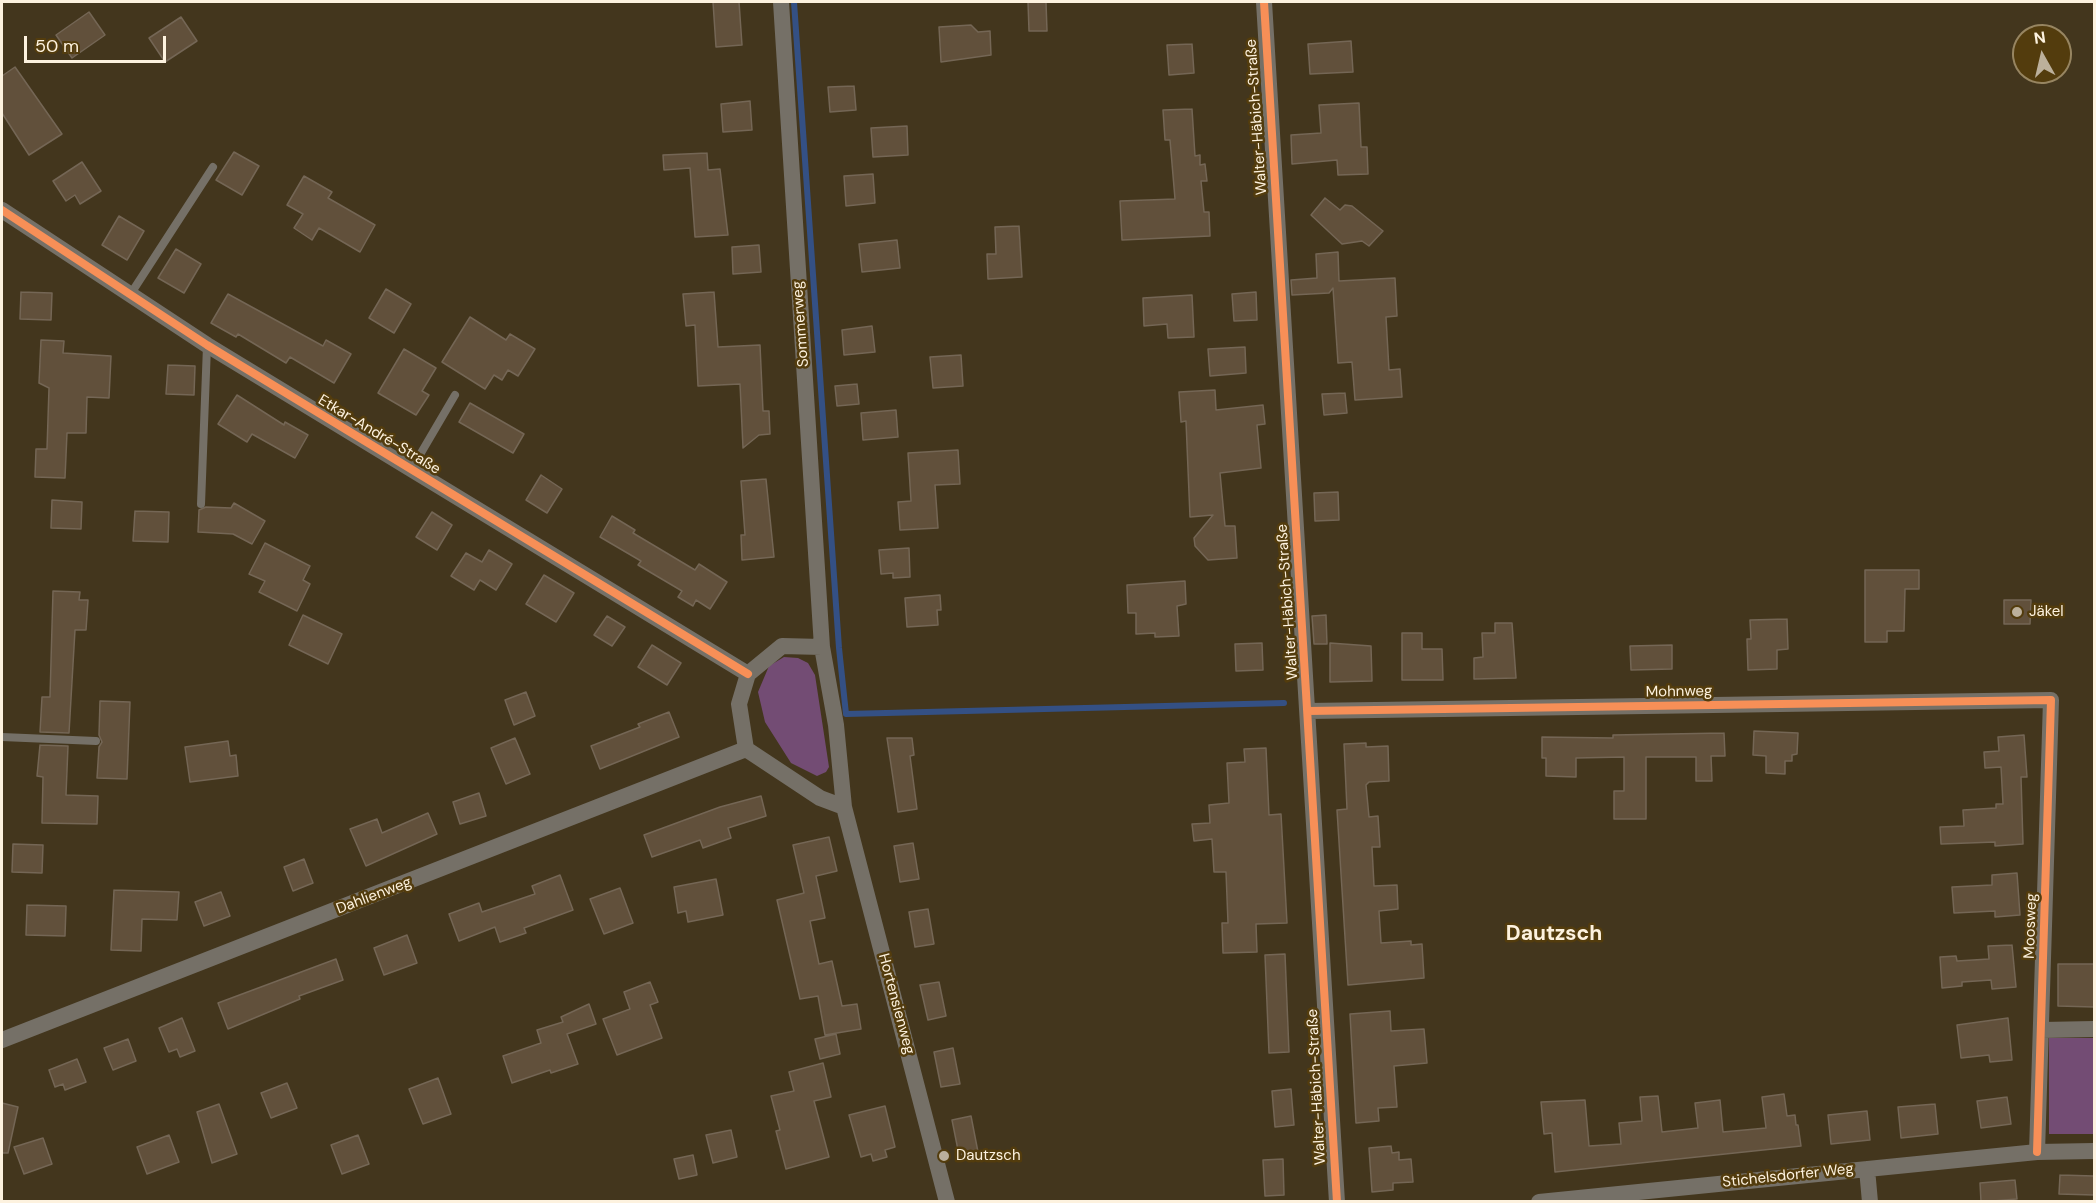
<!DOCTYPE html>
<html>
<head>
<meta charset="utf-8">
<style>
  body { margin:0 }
  #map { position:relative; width:2096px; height:1203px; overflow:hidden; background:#43361d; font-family:"DM Sans",sans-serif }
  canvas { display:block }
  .frame { position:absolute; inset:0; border:3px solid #fdf2df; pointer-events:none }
  .north { position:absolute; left:2012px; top:24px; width:60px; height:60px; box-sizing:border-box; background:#533c0d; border:2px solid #978561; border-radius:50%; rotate:352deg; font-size:16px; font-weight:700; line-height:24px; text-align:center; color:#fdf2df }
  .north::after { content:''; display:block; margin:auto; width:21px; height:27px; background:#bcb09b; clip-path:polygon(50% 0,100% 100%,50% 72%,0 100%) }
  .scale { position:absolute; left:24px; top:36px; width:142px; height:27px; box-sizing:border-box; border:3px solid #fdf2df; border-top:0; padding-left:8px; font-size:18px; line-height:21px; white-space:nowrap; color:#fdf2df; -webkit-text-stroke:4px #533c0d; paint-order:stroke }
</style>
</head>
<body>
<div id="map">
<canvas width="2096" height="1203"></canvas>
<div class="frame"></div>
<div class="north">N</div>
<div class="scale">50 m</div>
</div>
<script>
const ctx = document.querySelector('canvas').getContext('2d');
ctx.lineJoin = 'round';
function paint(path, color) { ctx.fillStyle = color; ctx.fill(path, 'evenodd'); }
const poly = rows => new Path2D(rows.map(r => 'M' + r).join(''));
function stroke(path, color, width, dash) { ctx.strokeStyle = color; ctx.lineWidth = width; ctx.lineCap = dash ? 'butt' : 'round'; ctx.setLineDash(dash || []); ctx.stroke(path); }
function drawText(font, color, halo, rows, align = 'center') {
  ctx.font = font + ' "DM Sans",sans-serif'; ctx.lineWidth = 5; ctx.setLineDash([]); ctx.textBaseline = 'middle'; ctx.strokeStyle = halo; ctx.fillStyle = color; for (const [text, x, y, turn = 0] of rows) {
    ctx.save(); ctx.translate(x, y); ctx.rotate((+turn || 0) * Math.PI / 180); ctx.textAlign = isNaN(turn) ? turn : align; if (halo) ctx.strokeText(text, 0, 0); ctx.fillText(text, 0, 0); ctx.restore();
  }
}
paint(poly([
  [784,657,798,658,808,663,815,675,829,767,826,772,817,776,791,763,765,722,758,692,769,666],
  [2049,1038,2094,1038,2094,1134,2049,1134]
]), '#734c74');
stroke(poly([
  [794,2,839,648,846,714,1284,703]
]), '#345084', 6);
const building = poly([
  [713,2,739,2,742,45,716,47,713,2],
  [1028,2,1046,2,1047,31,1029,31,1028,2],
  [89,12,105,35,72,58,56,35,89,12],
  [181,17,197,41,165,62,149,38,181,17],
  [971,25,978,32,990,31,991,55,941,62,939,27,971,25],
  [1351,41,1353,72,1310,74,1308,44,1351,41],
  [1192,44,1194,73,1169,75,1167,45,1192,44],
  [15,67,62,134,29,155,2,113,2,76,15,67],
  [854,86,856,110,830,112,828,87,854,86],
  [750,101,752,130,723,132,721,104,750,101],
  [1359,103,1361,147,1367,147,1368,174,1338,175,1337,160,1292,164,1291,135,1321,133,1319,105,1359,103],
  [1192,109,1195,156,1200,155,1200,165,1205,164,1207,181,1201,181,1204,212,1209,212,1210,236,1122,240,1120,201,1175,199,1170,140,1165,140,1163,110,1192,109],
  [907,126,908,155,873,157,871,128,907,126],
  [234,152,259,166,242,195,216,180,234,152],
  [707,153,708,170,720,169,728,235,695,237,690,168,664,170,663,155,707,153],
  [82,162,101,191,80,204,75,195,66,201,53,181,82,162],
  [873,174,875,203,846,206,844,176,873,174],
  [304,176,332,192,328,198,375,225,360,252,319,228,312,240,294,228,303,214,287,205,304,176],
  [1325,198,1340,210,1345,205,1352,206,1383,231,1369,246,1362,241,1342,244,1311,215,1325,198],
  [119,216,144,231,127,260,102,245,119,216],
  [1019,226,1022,277,988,279,987,254,996,254,995,227,1019,226],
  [897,240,900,268,862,272,859,244,897,240],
  [759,245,761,272,733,274,732,247,759,245],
  [176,249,201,264,184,293,158,278,176,249],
  [1338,252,1339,281,1395,278,1397,316,1386,317,1389,370,1400,369,1402,397,1355,400,1352,362,1338,363,1333,288,1329,293,1292,295,1291,280,1317,278,1316,254,1338,252],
  [386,289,411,304,394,333,369,318,386,289],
  [21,292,52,293,51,320,20,319,21,292],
  [714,292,718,347,760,345,763,411,769,411,770,434,759,435,743,448,740,384,698,386,695,325,686,326,683,294,714,292],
  [1256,292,1257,320,1234,321,1232,294,1256,292],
  [228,294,323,346,326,340,351,354,334,383,290,357,286,363,238,334,236,337,211,323,228,294],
  [1192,295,1194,337,1168,338,1167,324,1144,326,1143,298,1192,295],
  [470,317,506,340,510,334,535,349,518,376,508,370,502,380,494,375,485,389,442,362,470,317],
  [872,326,875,352,844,355,842,330,872,326],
  [41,340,64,341,63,353,111,356,109,398,87,397,86,433,67,433,65,478,35,477,36,449,47,449,49,388,39,383,41,340],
  [1245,347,1246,373,1210,376,1208,349,1245,347],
  [404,349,436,368,422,391,429,395,416,415,378,393,404,349],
  [961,355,963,386,933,388,930,357,961,355],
  [168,365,195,366,194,395,166,394,168,365],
  [857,384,859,404,837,406,835,386,857,384],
  [1215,390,1216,410,1263,405,1265,424,1257,425,1261,468,1220,473,1225,526,1235,526,1237,558,1208,560,1195,546,1194,538,1213,515,1190,517,1186,421,1181,422,1179,392,1215,390],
  [1345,393,1347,413,1324,415,1322,394,1345,393],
  [237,395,284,425,285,422,308,435,295,458,252,434,247,442,218,424,237,395],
  [470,403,524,434,513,453,459,422,470,403],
  [896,410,898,437,863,440,861,413,896,410],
  [958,450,960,484,935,485,938,528,900,530,898,502,911,501,908,453,958,450],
  [541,475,562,489,547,513,526,500,541,475],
  [766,479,774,557,742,560,741,535,745,535,741,481,766,479],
  [1338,492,1339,520,1315,521,1314,493,1338,492],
  [52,500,82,502,81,529,51,528,52,500],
  [234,503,265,521,252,544,233,534,198,532,199,510,206,507,231,508,234,503],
  [135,511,169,512,168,542,133,541,135,511],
  [432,512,452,525,437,550,416,537,432,512],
  [612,516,635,530,633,533,695,570,699,564,727,582,710,609,696,600,693,606,678,597,682,591,638,565,641,561,600,537,612,516],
  [265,543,310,566,303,580,310,584,297,611,259,592,265,581,249,574,265,543],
  [909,548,910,577,893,578,893,573,881,574,879,550,909,548],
  [489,550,512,564,496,590,480,580,474,590,451,576,466,553,482,562,489,550],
  [1865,570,1919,570,1919,589,1905,589,1904,631,1887,631,1887,642,1865,642,1865,570],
  [544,575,574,593,556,622,526,604,544,575],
  [1185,581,1186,604,1177,606,1179,636,1155,637,1155,633,1136,634,1136,613,1128,613,1127,585,1185,581],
  [53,591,80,592,79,600,88,600,86,630,75,630,69,733,40,732,42,697,50,697,53,591],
  [940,595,941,610,937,610,938,625,907,627,905,598,940,595],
  [2004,600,2031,600,2030,624,2004,624,2004,600],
  [303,615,342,634,328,664,289,645,303,615],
  [1326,615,1327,644,1314,644,1312,616,1326,615],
  [607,616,625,627,612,646,594,635,607,616],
  [1787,619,1788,649,1777,650,1777,669,1748,670,1747,639,1751,639,1750,620,1787,619],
  [1495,623,1512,623,1516,678,1474,679,1474,658,1483,657,1482,633,1495,633,1495,623],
  [1402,633,1422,633,1422,649,1442,649,1443,680,1402,680,1402,633],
  [1262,643,1263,670,1236,671,1235,644,1262,643],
  [1330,643,1371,646,1372,681,1330,682,1330,643],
  [652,645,681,663,667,685,638,667,652,645],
  [1672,645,1672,669,1631,670,1630,646,1672,645],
  [526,692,535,716,514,725,505,700,526,692],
  [100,701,130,702,127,779,97,778,99,747,102,742,99,735,100,701],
  [669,712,679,737,600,769,591,746,640,727,638,724,669,712],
  [1754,731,1798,733,1797,754,1792,755,1792,761,1785,761,1785,774,1766,773,1766,756,1753,755,1754,731],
  [1724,733,1725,756,1711,756,1712,781,1696,781,1696,757,1646,757,1646,819,1614,819,1614,791,1624,791,1624,757,1576,758,1576,777,1546,776,1546,758,1542,758,1542,737,1613,738,1613,735,1724,733],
  [2024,735,2027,777,2021,777,2023,844,1995,846,1995,842,1941,844,1940,827,1964,826,1963,810,1996,808,1996,804,2003,804,2001,767,1985,768,1984,752,1999,751,1998,737,2024,735],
  [515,738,530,774,506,784,491,748,515,738],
  [887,738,912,738,914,755,910,756,917,809,898,812,887,738],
  [228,741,230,756,236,755,238,776,190,782,185,747,228,741],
  [1366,743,1366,747,1388,746,1389,781,1369,782,1366,785,1369,817,1378,816,1380,847,1372,847,1374,886,1397,885,1398,909,1379,911,1381,943,1411,941,1411,945,1422,944,1424,978,1348,985,1337,810,1347,809,1344,744,1366,743],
  [40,745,68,746,66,795,98,796,97,824,42,823,43,777,37,776,40,745],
  [1266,748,1269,815,1281,814,1287,923,1256,924,1257,952,1223,953,1222,923,1228,923,1226,872,1214,872,1212,839,1194,841,1192,824,1210,823,1209,805,1229,803,1227,763,1245,762,1244,749,1266,748],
  [479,793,486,816,460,824,453,802,479,793],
  [761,796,766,816,728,828,731,838,703,848,700,840,652,857,644,835,720,807,761,796],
  [428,813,437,834,366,866,350,829,377,819,382,833,428,813],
  [829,837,837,871,816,876,825,918,810,921,819,964,832,961,842,1006,857,1004,861,1029,825,1035,818,996,800,999,777,900,804,893,793,845,829,837],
  [913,843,919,879,900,882,894,846,913,843],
  [13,844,43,845,42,873,12,872,13,844],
  [304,859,313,883,293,891,284,867,304,859],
  [2017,873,2020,915,1995,917,1995,911,1954,913,1952,887,1992,885,1992,875,2017,873],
  [560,875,573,910,524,928,526,933,500,942,495,927,459,941,449,914,479,903,482,912,535,894,532,886,560,875],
  [716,879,723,915,688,922,686,911,678,913,674,887,716,879],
  [620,888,633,923,604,934,590,899,620,888],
  [114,890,179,892,177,920,142,919,141,951,111,950,114,890],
  [221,892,230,916,204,926,195,902,221,892],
  [27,905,66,906,65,936,26,935,27,905],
  [928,909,934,944,915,947,909,912,928,909],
  [407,935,417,963,384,975,374,948,407,935],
  [2012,945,2016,987,1992,989,1991,980,1962,982,1962,986,1942,988,1940,957,1956,956,1957,961,1989,959,1988,946,2012,945],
  [1285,954,1289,1052,1269,1053,1265,955,1285,954],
  [336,959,343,980,299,996,300,999,228,1029,218,1003,336,959],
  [2058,964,2094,964,2094,1007,2058,1006,2058,964],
  [650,982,658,1002,650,1005,662,1038,617,1055,603,1019,630,1009,624,992,650,982],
  [939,982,946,1016,928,1020,920,985,939,982],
  [589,1004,596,1024,567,1034,578,1064,551,1073,550,1070,512,1083,503,1056,541,1043,537,1030,563,1022,561,1017,589,1004],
  [1390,1011,1391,1031,1424,1029,1427,1063,1394,1066,1397,1107,1378,1108,1379,1121,1356,1123,1350,1014,1390,1011],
  [182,1018,195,1051,180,1057,177,1049,169,1052,159,1028,182,1018],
  [2008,1018,2012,1060,1990,1062,1989,1055,1961,1058,1957,1025,2008,1018],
  [836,1034,840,1054,820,1059,815,1039,836,1034],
  [128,1039,136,1061,113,1070,104,1048,128,1039],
  [953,1048,960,1084,941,1087,934,1052,953,1048],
  [77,1059,86,1082,65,1090,63,1084,55,1087,49,1070,77,1059],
  [823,1063,831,1097,814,1101,829,1157,786,1169,776,1131,780,1130,771,1096,794,1091,789,1072,823,1063],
  [438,1078,451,1114,423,1124,409,1089,438,1078],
  [287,1083,297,1108,271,1118,261,1093,287,1083],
  [1291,1089,1294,1125,1275,1127,1272,1091,1291,1089],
  [1784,1094,1787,1116,1795,1115,1796,1125,1798,1125,1801,1146,1555,1172,1552,1133,1544,1134,1541,1102,1585,1100,1589,1146,1621,1144,1619,1123,1642,1121,1640,1097,1658,1096,1662,1132,1698,1128,1695,1103,1720,1100,1723,1132,1766,1128,1762,1097,1784,1094],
  [2007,1097,2011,1124,1981,1128,1977,1101,2007,1097],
  [2,1103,18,1107,8,1153,2,1153,2,1103],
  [219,1104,237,1154,212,1163,197,1112,219,1104],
  [1935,1104,1938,1134,1901,1138,1898,1107,1935,1104],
  [885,1106,895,1147,885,1150,887,1157,873,1161,871,1154,861,1157,849,1115,885,1106],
  [1867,1111,1870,1140,1831,1144,1828,1115,1867,1111],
  [971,1116,978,1152,959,1155,952,1120,971,1116],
  [731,1130,737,1157,713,1163,706,1135,731,1130],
  [169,1135,179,1162,147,1174,137,1147,169,1135],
  [358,1135,369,1164,342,1174,331,1145,358,1135],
  [43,1138,52,1164,24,1174,14,1147,43,1138],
  [1391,1146,1392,1153,1399,1152,1399,1160,1411,1159,1413,1182,1393,1183,1393,1190,1372,1192,1369,1148,1391,1146],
  [693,1155,697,1175,679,1179,674,1159,693,1155],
  [1283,1159,1284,1195,1265,1196,1263,1160,1283,1159],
  [2060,1175,2094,1176,2094,1195,2059,1194,2060,1175],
  [2015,1180,2017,1199,1981,1202,1980,1183,2015,1180]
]);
paint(building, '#61503b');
stroke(building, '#746655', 1.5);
stroke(poly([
  [130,295,213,167],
  [411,470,455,395],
  [201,504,207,346],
  [2,737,96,741]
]), '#757067', 8);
stroke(poly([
  [781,2,822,647],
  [1264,2,1337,1202],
  [2,210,207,345,748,674],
  [1308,711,2051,700,2037,1152],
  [844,807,820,798,746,749,739,704,748,674,782,646,822,647,836,725,844,807,947,1202],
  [2042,1030,2094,1029],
  [2,1040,746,749],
  [1867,1169,1870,1202],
  [1539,1202,2037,1152,2094,1151]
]), '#757067', 16);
stroke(poly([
  [1264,2,1337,1202],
  [2,210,207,345,748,674],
  [1308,711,2051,700,2037,1152]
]), '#f78f57', 8);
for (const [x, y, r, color] of [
  [2017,612,6,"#bcb09b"],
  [944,1156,6,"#bcb09b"]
]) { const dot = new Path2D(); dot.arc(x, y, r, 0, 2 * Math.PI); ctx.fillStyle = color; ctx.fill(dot); stroke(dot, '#533c0d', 2); }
drawText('15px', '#fdf2df', '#533c0d', [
  ["Walter-Häbich-Straße",1257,117,-94],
  ["Sommerweg",801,324,-94],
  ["Etkar-André-Straße",379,435,31],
  ["Walter-Häbich-Straße",1288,602,-94],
  ["Mohnweg",1679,692,-1],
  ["Dahlienweg",374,896,-21],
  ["Moosweg",2031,926,-88],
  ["Hortensienweg",896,1004,75],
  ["Walter-Häbich-Straße",1317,1087,-93],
  ["Stichelsdorfer Weg",1788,1176,-6]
]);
drawText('15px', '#fdf2df', '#533c0d', [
  ["Jäkel",2029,612],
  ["Dautzsch",956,1156]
], 'left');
drawText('bold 21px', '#fdf2df', '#533c0d', [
  ["Dautzsch",1554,934]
]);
</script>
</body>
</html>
